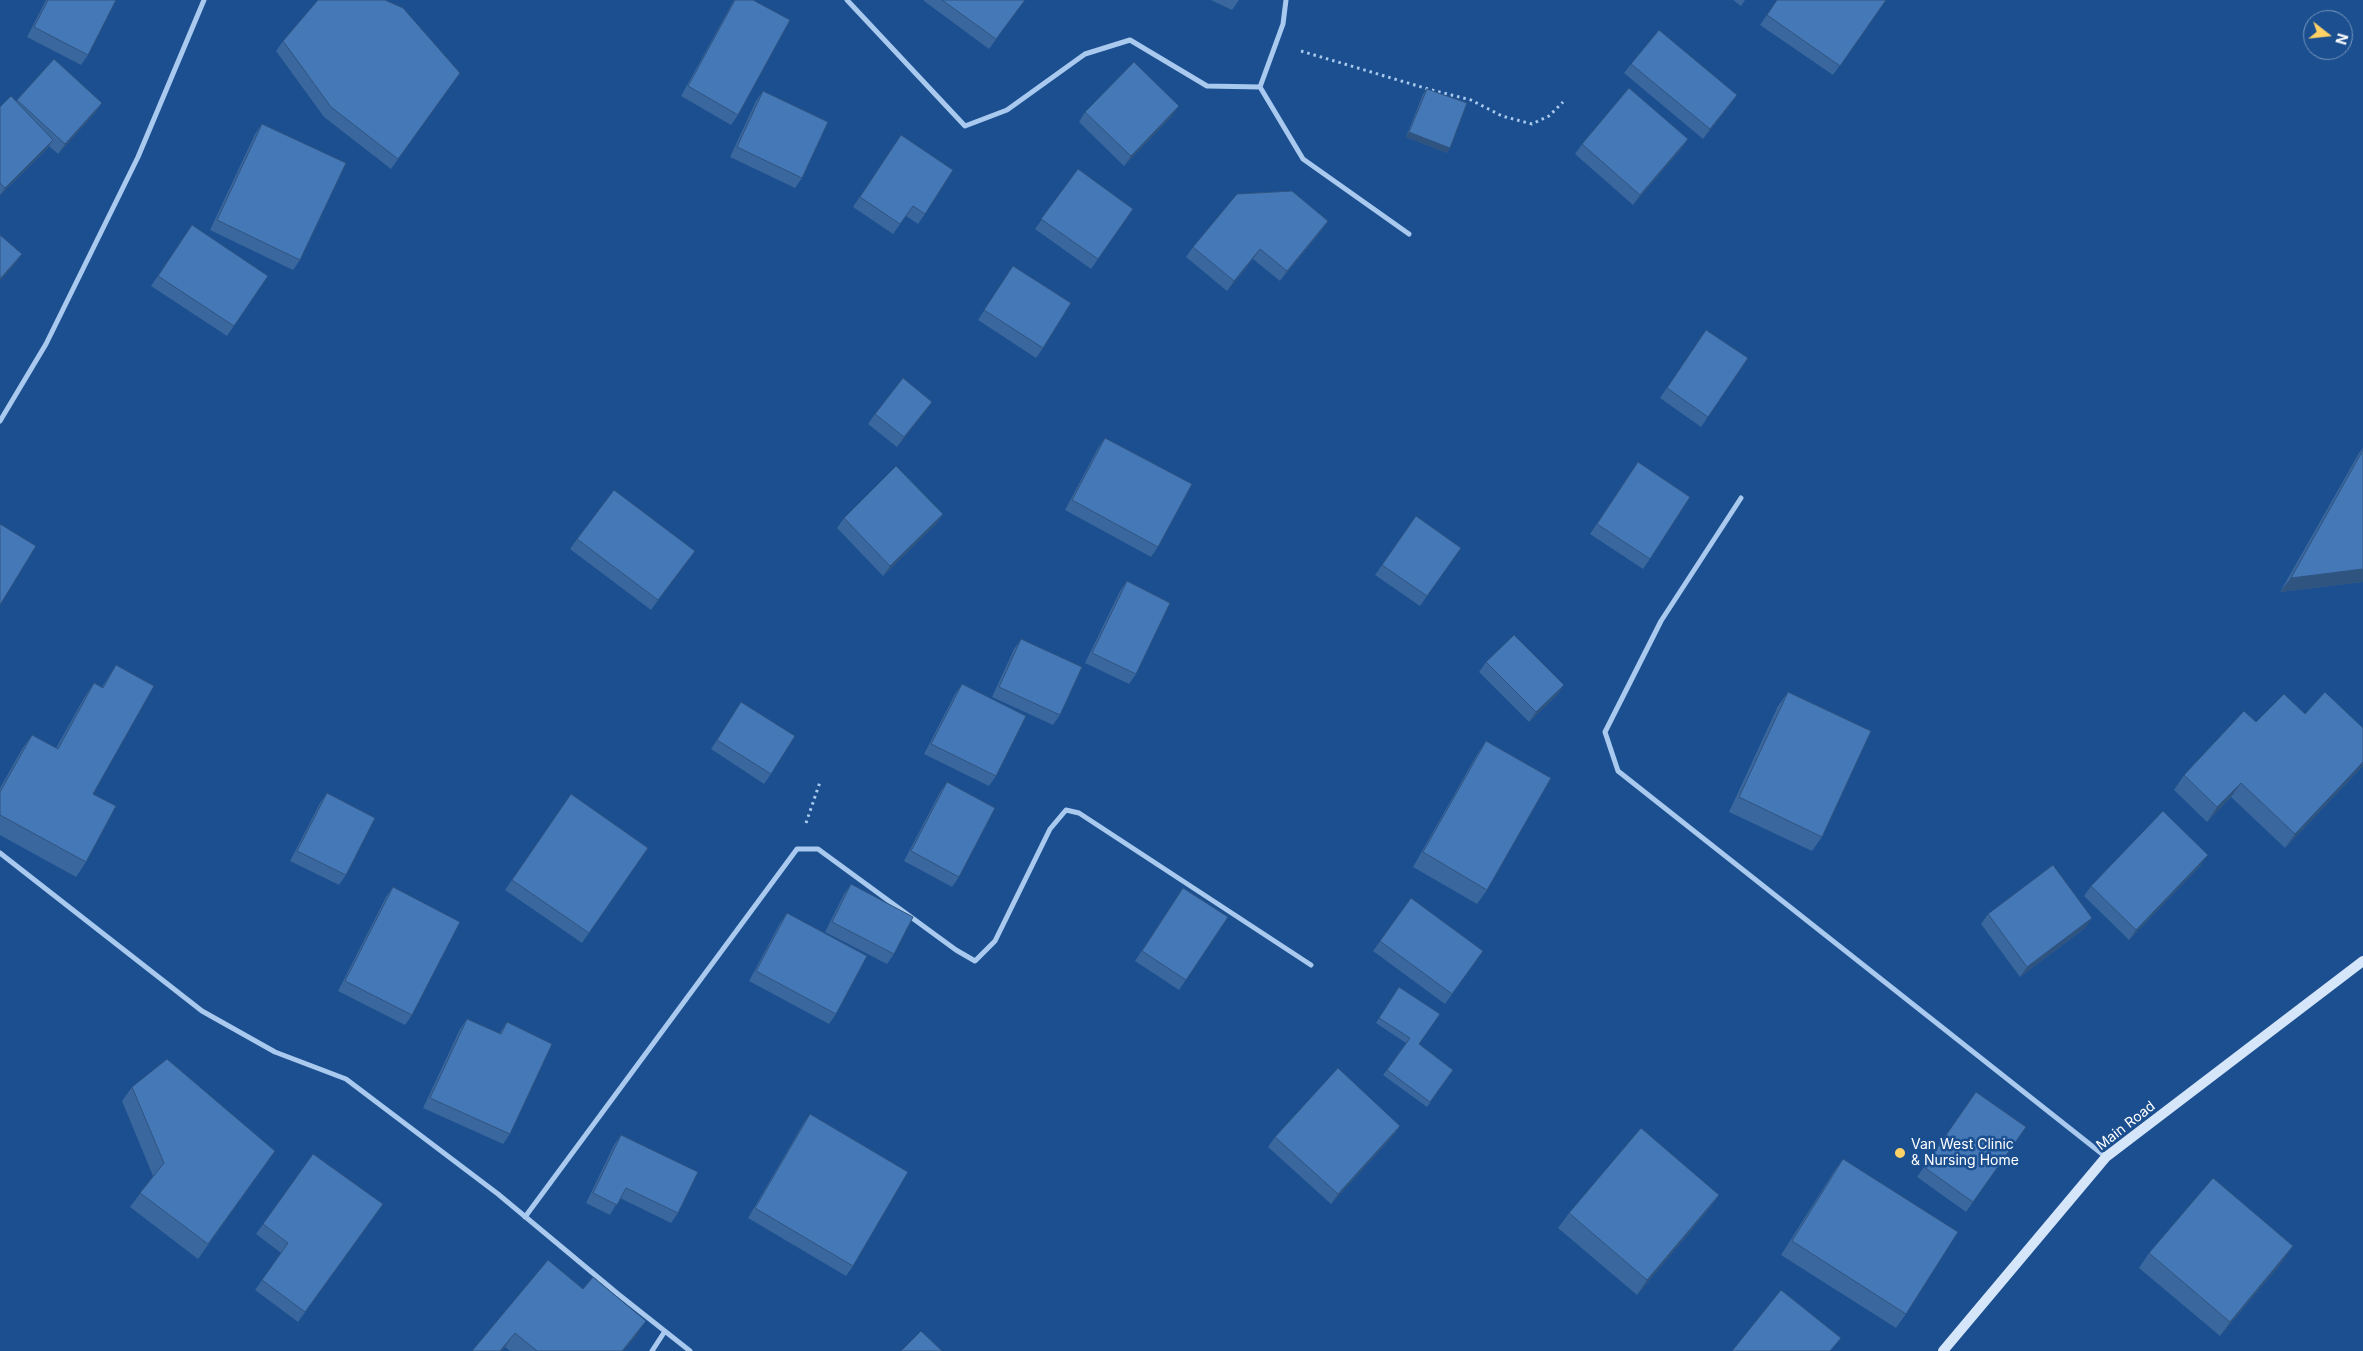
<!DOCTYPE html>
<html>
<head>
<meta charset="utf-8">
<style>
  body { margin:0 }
  #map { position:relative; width:2363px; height:1351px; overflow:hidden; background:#1b4f8f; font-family:Inter,sans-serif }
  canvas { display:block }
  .north { position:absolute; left:2303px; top:10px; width:50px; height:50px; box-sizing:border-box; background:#1b4f8f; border:1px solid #7695bc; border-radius:50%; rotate:106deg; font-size:14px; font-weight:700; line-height:20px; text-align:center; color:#fff }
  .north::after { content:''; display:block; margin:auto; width:18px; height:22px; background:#ffd166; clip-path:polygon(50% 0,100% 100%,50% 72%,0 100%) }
</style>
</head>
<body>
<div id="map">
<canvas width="2363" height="1351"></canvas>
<div class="north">N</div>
</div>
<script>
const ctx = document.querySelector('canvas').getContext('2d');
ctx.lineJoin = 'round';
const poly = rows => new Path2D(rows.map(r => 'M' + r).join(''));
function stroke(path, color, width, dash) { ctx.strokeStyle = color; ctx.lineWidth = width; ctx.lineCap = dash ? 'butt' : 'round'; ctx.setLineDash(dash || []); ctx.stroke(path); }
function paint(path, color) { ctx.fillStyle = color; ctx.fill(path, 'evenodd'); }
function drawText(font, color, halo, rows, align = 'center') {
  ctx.font = font + ' Inter,sans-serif'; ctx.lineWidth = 5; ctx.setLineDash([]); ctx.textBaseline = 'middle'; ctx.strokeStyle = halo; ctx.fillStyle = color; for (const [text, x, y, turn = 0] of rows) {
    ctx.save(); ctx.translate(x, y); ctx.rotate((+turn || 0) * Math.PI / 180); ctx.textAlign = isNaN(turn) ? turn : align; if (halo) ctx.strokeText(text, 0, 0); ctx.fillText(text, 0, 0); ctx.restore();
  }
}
stroke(poly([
  [1301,51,1428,89,1471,100,1502,116,1532,124,1549,116,1563,102],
  [806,823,820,782]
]), '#a9c9ee', 3, [2.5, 4]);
stroke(poly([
  [847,0,965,126,1007,110,1085,54,1130,40,1207,86,1260,87],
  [1286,0,1283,24,1260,87,1303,159,1409,234],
  [0,421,46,344,138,157,204,0],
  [1741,498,1661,621,1605,732,1618,771,2106,1157],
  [0,853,202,1011,275,1052,346,1079,498,1194,618,1294,690,1351],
  [525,1217,797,849,818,849,956,950,975,961,995,941,1050,829,1066,810,1079,813,1311,965],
  [652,1351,665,1331]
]), '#a9c9ee', 5);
stroke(poly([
  [1943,1351,2106,1157,2363,961]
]), '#d6e6fa', 10);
paint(poly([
  [46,0,116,0,88,55,81,65,27,37],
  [734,0,753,0,738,115,731,125,681,96],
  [924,0,1025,0,989,49,924,1],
  [1211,0,1239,0,1232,10],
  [1733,0,1745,0,1741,6],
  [1777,0,1886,0,1833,75,1760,25],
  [283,41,460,73,391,169,324,117,276,51],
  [1631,64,1730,105,1703,139,1624,73],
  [1427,89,1447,153,1406,137,1423,94],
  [763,91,802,178,795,188,730,157,756,101],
  [17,100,102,103,95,113,58,154,49,146,46,150,0,195,0,107,16,102],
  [1085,112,1172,116,1124,166,1079,122],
  [262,124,300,260,293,270,210,230,255,134],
  [1688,139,1681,149,1633,205,1575,154,1582,144],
  [894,145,925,214,918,224,906,216,893,234,853,207],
  [1078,169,1133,209,1091,269,1035,229],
  [1328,221,1321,231,1280,281,1253,259,1227,291,1186,257,1193,247],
  [192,225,268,276,227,336,151,286],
  [1013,266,1043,348,1036,358,978,320],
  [1706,330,1748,358,1701,427,1660,398],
  [932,402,897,447,868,424,875,414],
  [1105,438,1158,547,1151,557,1065,510,1098,448],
  [2363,448,2363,582,2280,592,2359,453],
  [1631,472,1650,559,1643,569,1590,534],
  [943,514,936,524,883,576,837,528,844,518],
  [1416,516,1461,548,1420,606,1375,575],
  [577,539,695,551,651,610,570,549],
  [1127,581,1136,674,1129,684,1085,663,1120,591],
  [1021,639,1060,715,1053,725,992,697,1014,649],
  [1486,662,1564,685,1557,695,1529,722,1479,672],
  [116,665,93,794,86,862,76,877,0,835,0,788,22,749,32,735,56,748,84,698,94,683,102,687],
  [962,684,996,776,989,786,924,754,955,694],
  [1788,692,1822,837,1812,851,1729,812,1778,706],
  [741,702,771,774,764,784,711,749],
  [2305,714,2363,766,2285,848,2231,797,2207,822,2174,790,2184,775,2256,722],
  [1486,741,1487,890,1477,904,1413,867,1476,756],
  [947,782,959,877,952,887,904,861,940,792],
  [327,793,346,875,339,885,290,861,320,803],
  [571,794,648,848,582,943,505,890],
  [2201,865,2129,940,2084,896,2091,886],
  [851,884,894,954,887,964,825,932,844,894],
  [393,887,412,1015,405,1025,338,991,386,897],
  [1183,888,1228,917,1179,990,1135,961],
  [1411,898,1483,951,1445,1004,1373,951],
  [787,913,836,1014,829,1024,749,981,780,923],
  [1988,914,2085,928,2020,977,1981,924],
  [1399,987,1419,1044,1453,1070,1427,1107,1383,1075,1406,1043,1376,1023],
  [467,1019,499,1034,507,1022,510,1134,503,1144,423,1108,460,1029],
  [132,1087,275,1151,198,1259,130,1207,153,1176,122,1101],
  [1976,1092,2026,1127,1966,1212,1917,1177],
  [810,1114,853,1266,846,1276,748,1218,803,1124],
  [1400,1126,1393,1136,1331,1204,1268,1147,1275,1137],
  [621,1135,678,1213,671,1223,620,1198,610,1215,586,1203,614,1145],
  [313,1154,383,1204,298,1322,255,1290,281,1253,256,1234],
  [1843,1159,1906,1314,1896,1328,1781,1255,1833,1173],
  [1719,1195,1709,1209,1637,1295,1558,1228,1569,1213],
  [2149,1253,2283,1261,2220,1336,2139,1268],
  [548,1260,636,1336,623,1351,510,1351,505,1347,502,1351,472,1351]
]), '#3a679d');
paint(poly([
  [1737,95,1730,105,1703,139,1710,129],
  [102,103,95,113,58,154,65,144],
  [1179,106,1172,116,1124,166,1131,156],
  [1409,132,1450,148,1447,153,1406,137],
  [1688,139,1681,149,1633,205,1640,195],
  [53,140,46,150,0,195,5,188],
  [1328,221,1321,231,1280,281,1287,271],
  [1260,249,1253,259,1227,291,1234,281],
  [22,254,15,264,0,281,0,279],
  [932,402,925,412,897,447,904,437],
  [943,514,936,524,883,576,890,566],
  [695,551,688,561,651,610,658,600],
  [2363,569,2363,582,2280,592,2291,578],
  [1564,685,1557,695,1529,722,1536,712],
  [2363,762,2363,766,2285,848,2295,834],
  [2241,783,2231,797,2207,822,2217,807],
  [2208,855,2201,865,2129,940,2136,930],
  [2092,918,2085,928,2020,977,2027,967],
  [1400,1126,1393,1136,1331,1204,1338,1194],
  [1719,1195,1709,1209,1637,1295,1647,1280],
  [2293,1246,2283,1261,2220,1336,2230,1322],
  [646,1321,636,1336,623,1351,622,1351],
  [515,1333,505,1347,502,1351,500,1351]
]), '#305480');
const building = poly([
  [48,0,116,0,88,55,34,27,48,0],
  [318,0,385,0,403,8,460,73,398,159,331,107,283,41,318,0],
  [735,0,753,0,790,20,738,115,688,86,735,0],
  [942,0,1025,0,996,39,942,0],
  [1777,0,1886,0,1840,66,1767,15,1777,0],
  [1659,30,1737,95,1710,129,1631,64,1659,30],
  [54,59,102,103,65,144,17,100,54,59],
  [1134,62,1179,106,1131,156,1085,112,1134,62],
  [1629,88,1688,139,1640,195,1582,144,1629,88],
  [1427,89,1467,103,1450,148,1409,132,1427,89],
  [763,91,828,122,802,178,737,147,763,91],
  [11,96,53,140,5,188,0,183,0,107,11,96],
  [262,124,346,163,300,260,217,220,262,124],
  [901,135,953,170,925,214,913,206,900,224,860,197,901,135],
  [1078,169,1133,209,1098,259,1041,219,1078,169],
  [1292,191,1328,221,1287,271,1260,249,1234,281,1193,247,1237,194,1292,191],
  [192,225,268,276,234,326,158,276,192,225],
  [0,235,22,254,0,279,0,235],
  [1013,266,1071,303,1043,348,984,310,1013,266],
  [1706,330,1748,358,1708,417,1667,388,1706,330],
  [903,378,932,402,904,437,875,414,903,378],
  [1105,438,1192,484,1158,547,1072,500,1105,438],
  [2363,450,2363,569,2291,578,2363,450],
  [1638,462,1690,497,1650,559,1597,524,1638,462],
  [896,466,943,514,890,566,844,518,896,466],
  [614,490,695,551,658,600,577,539,614,490],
  [1416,516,1461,548,1427,596,1382,565,1416,516],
  [0,524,36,546,0,605,0,524],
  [1127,581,1170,603,1136,674,1092,653,1127,581],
  [1514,635,1564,685,1536,712,1486,662,1514,635],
  [1021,639,1082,667,1060,715,999,687,1021,639],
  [116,665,154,686,93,794,116,806,86,862,0,815,0,792,32,735,58,749,94,683,103,688,116,665],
  [962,684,1026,716,996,776,931,744,962,684],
  [1788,692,1871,731,1822,837,1739,797,1788,692],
  [2325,692,2363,728,2363,762,2295,834,2241,783,2217,807,2184,775,2244,711,2256,722,2284,694,2305,714,2325,692],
  [741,702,795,736,771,774,717,740,741,702],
  [1486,741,1551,778,1487,890,1423,852,1486,741],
  [947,782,995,808,959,877,911,851,947,782],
  [327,793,375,818,346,875,297,851,327,793],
  [571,794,648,848,589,933,512,880,571,794],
  [2163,811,2208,855,2136,930,2091,886,2163,811],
  [2053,865,2092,918,2027,967,1988,914,2053,865],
  [851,884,913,917,894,954,832,922,851,884],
  [393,887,460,922,412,1015,345,981,393,887],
  [1183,888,1228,917,1186,980,1142,951,1183,888],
  [1411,898,1483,951,1452,994,1380,941,1411,898],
  [787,913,867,956,836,1014,756,971,787,913],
  [1399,987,1440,1014,1419,1044,1453,1070,1430,1102,1387,1070,1410,1038,1379,1018,1399,987],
  [467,1019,501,1034,507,1022,552,1044,510,1134,430,1098,467,1019],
  [167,1059,275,1151,208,1244,140,1193,164,1163,132,1087,167,1059],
  [1338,1068,1400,1126,1338,1194,1275,1137,1338,1068],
  [1976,1092,2026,1127,1973,1202,1924,1167,1976,1092],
  [810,1114,908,1172,853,1266,755,1208,810,1114],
  [1641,1128,1719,1195,1647,1280,1569,1213,1641,1128],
  [621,1135,698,1172,678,1213,626,1188,617,1205,593,1193,621,1135],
  [313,1154,383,1204,305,1312,262,1280,288,1243,263,1224,313,1154],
  [1843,1159,1958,1232,1906,1314,1792,1241,1843,1159],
  [2213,1178,2293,1246,2230,1322,2149,1253,2213,1178],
  [548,1260,583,1289,593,1277,646,1321,622,1351,537,1351,515,1333,500,1351,472,1351,548,1260],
  [1781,1290,1841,1338,1830,1351,1732,1351,1781,1290],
  [921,1331,942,1351,901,1351,921,1331]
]);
paint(building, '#4478b7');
stroke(building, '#305480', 1);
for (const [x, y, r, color] of [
  [1900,1153,6,"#ffd166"]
]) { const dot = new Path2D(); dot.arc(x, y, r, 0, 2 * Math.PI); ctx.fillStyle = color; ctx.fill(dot); stroke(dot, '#1b4f8f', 2); }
drawText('14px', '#fff', '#1b4f8f', [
  ["Main Road",2126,1126,-38]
]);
drawText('14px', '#fff', '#1b4f8f', [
  ["Van West Clinic",1911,1145],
  ["& Nursing Home",1911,1161]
], 'left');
</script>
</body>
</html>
